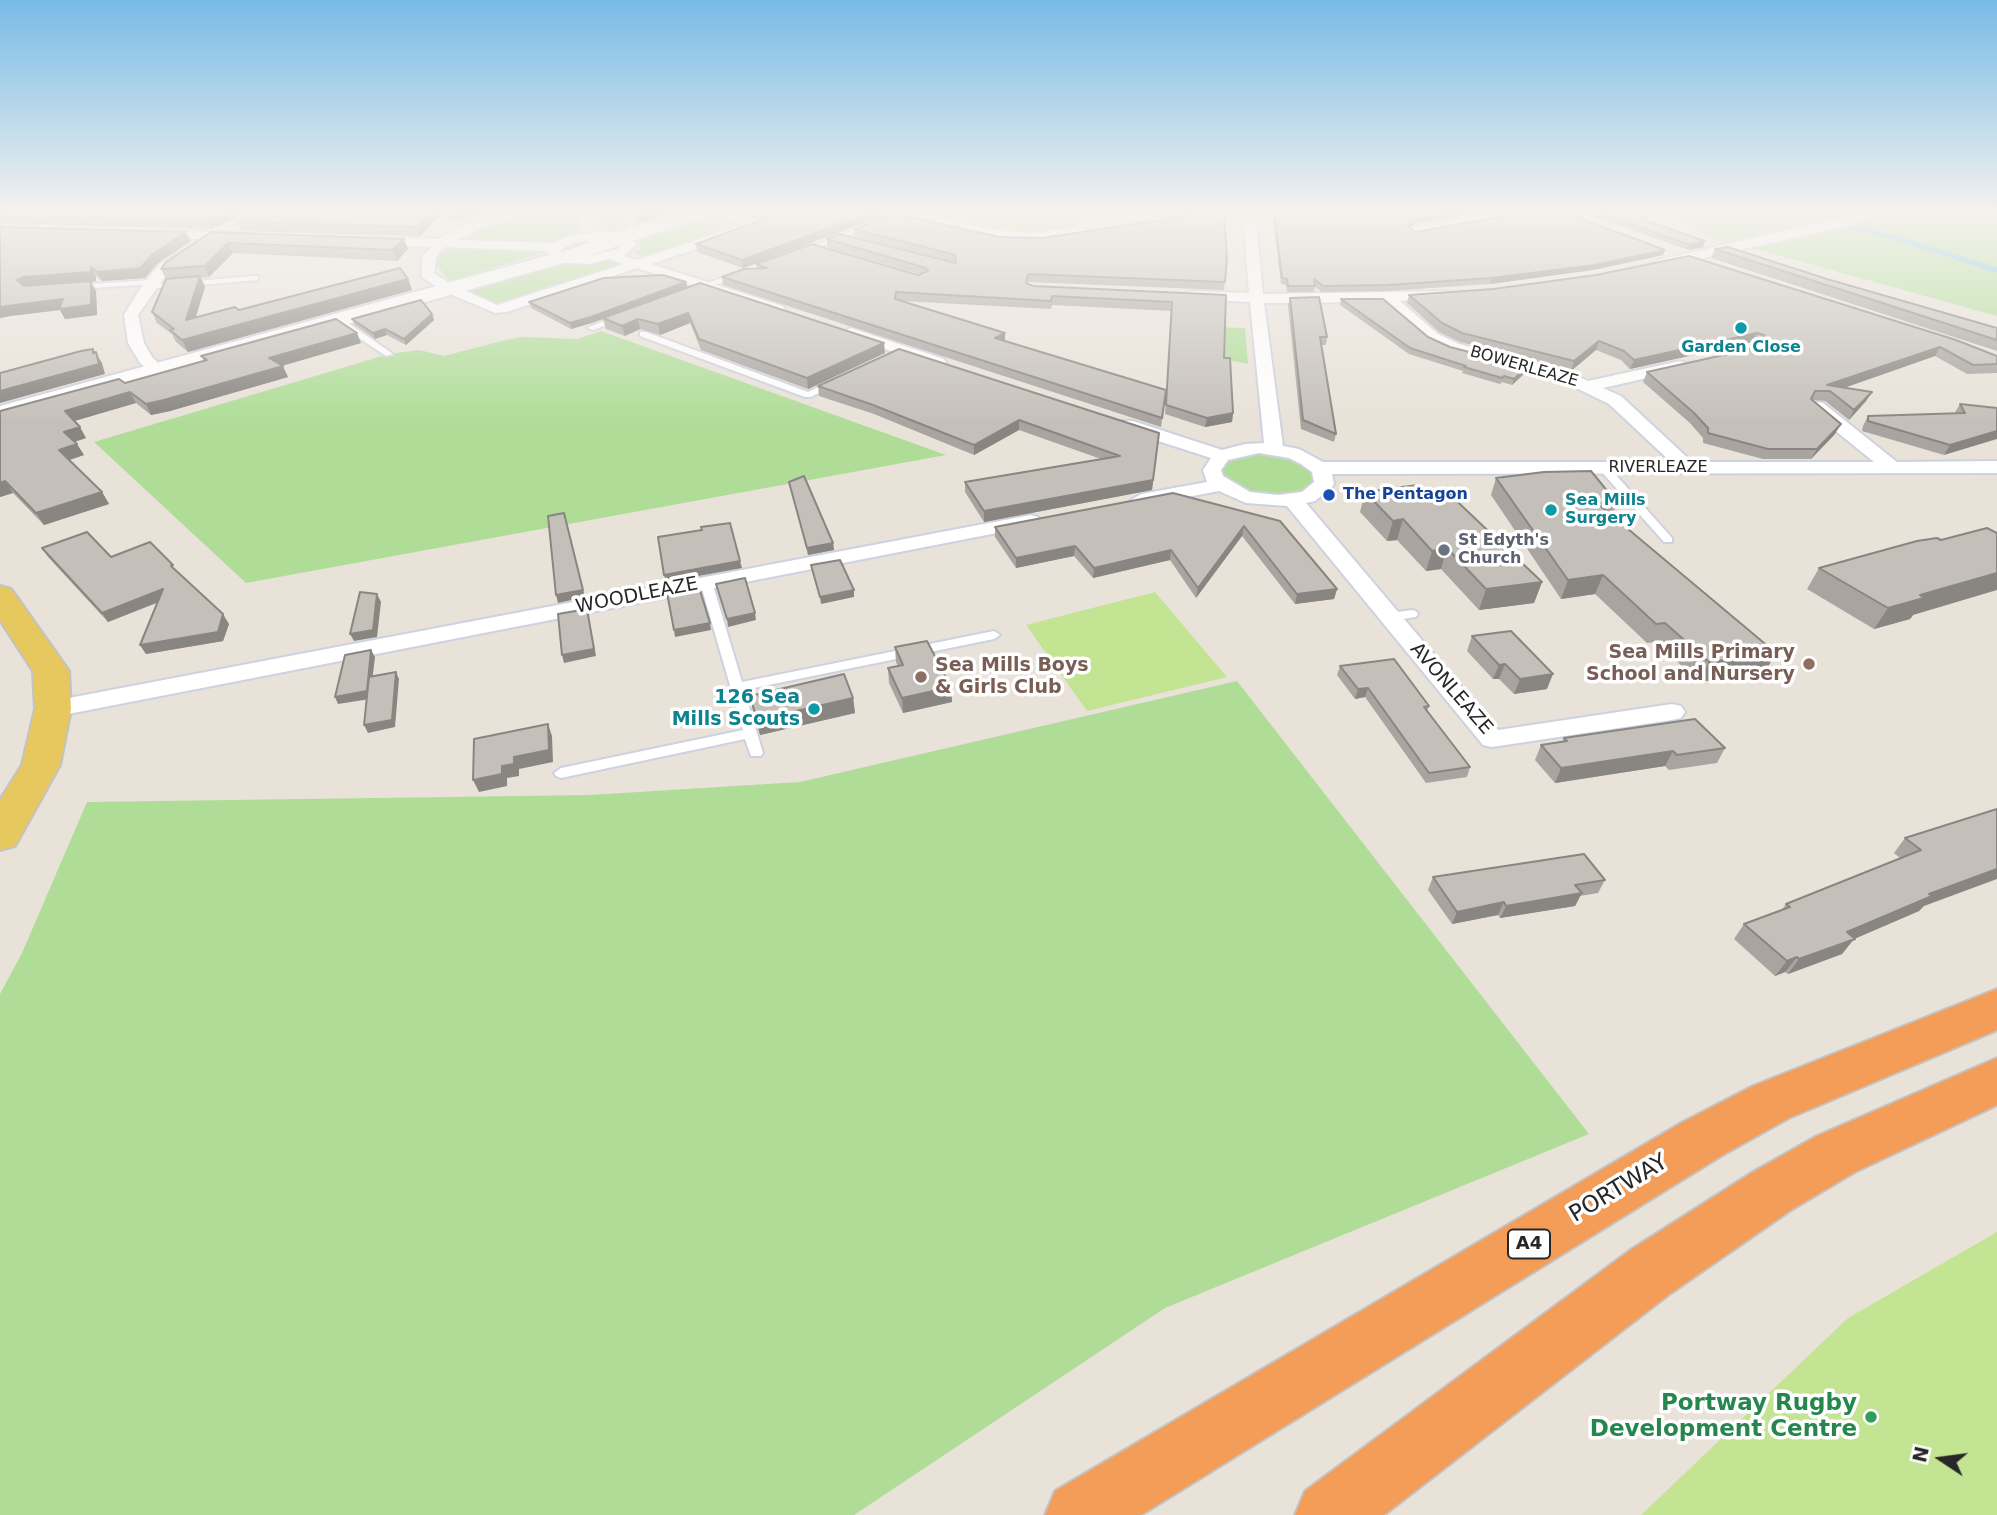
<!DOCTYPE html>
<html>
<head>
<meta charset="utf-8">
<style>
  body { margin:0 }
  #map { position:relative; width:1997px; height:1515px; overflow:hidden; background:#e9e2d9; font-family:"DejaVu Sans",sans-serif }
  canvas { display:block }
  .north { position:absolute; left:1906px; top:1424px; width:70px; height:70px; -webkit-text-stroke:5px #fff; paint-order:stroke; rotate:283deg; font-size:19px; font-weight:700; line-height:28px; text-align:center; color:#272727 }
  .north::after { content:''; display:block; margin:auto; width:24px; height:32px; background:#272727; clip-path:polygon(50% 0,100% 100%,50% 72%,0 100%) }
</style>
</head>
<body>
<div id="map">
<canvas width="1997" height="1515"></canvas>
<div class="north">N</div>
</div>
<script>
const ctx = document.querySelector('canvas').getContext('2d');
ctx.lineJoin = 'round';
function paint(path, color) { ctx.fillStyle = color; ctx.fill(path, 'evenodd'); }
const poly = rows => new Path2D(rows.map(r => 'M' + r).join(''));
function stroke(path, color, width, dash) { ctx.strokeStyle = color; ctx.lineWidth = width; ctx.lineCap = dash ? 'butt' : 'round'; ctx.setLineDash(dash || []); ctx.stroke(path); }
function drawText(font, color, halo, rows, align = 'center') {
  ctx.font = font + ' "DejaVu Sans",sans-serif'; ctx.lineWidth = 7; ctx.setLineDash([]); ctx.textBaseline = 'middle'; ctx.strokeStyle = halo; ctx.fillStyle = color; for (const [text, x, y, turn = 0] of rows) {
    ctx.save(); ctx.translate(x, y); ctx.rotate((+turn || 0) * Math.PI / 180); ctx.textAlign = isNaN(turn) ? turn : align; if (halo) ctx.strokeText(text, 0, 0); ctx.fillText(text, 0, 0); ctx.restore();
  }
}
paint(poly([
  [534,212,579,212,582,231,546,243,456,240,465,233],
  [595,212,681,212,666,216,652,213,621,222,636,227,617,232,600,231],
  [919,212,1076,212,1082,221,1072,230,1014,235,914,214],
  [1653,212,1997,212,1997,316,1756,249,1715,240,1684,223],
  [716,215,748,225,650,258,634,253,641,248,639,240],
  [453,247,536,250,539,254,452,280,448,279,436,265,440,255],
  [609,261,621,265,501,305,491,303,465,292,556,264,587,265],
  [1217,327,1245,328,1248,364,1218,358],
  [601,331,946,455,246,583,94,442,389,354,419,350,444,356,506,340,523,337,577,339],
  [1252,453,1272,454,1297,461,1310,469,1314,476,1311,486,1289,496,1272,497,1251,493,1230,483,1223,476,1223,468,1230,460],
  [1237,681,1589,1134,1165,1308,854,1515,0,1515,0,994,22,953,87,802,590,795,800,782]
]), '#afdd97');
paint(poly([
  [967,212,1050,212,1062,215,1011,233,954,216],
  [1155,592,1227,677,1087,711,1026,625],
  [1997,1232,1997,1515,1641,1515,1848,1318]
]), '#c2e493');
stroke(poly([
  [1795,212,1896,238,1997,270]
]), '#70c6e6', 5);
const lane = poly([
  [871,223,873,226,803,253,798,252,871,223],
  [769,260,776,262,699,291,692,289,769,260],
  [255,276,258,276,258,280,148,289,144,287,148,285,255,276],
  [152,280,156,282,155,284,76,289,72,287,76,285,152,280],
  [618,315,625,317,594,330,587,328,618,315],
  [338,320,344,320,393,354,386,356,338,324,338,320],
  [640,332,646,332,808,392,831,381,838,383,811,397,805,397,640,336,640,332],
  [1604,465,1608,466,1672,538,1672,542,1664,542,1600,470,1599,468,1604,465],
  [706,579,712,582,742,682,994,631,1000,635,994,639,744,690,763,753,761,756,751,756,745,739,561,778,556,776,554,773,561,768,743,730,700,582,706,579],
  [1412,610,1416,611,1418,614,1416,617,1390,621,1384,617,1390,613,1412,610]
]);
const street = poly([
  [68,212,85,212,38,233,34,234,28,230,68,212],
  [508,212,528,212,484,227,457,240,554,243,568,236,602,231,622,233,637,244,624,256,637,260,745,224,711,212,730,212,762,221,762,227,651,264,783,306,785,309,783,312,773,312,637,268,507,312,495,313,443,291,422,277,422,257,431,247,369,245,363,241,369,237,438,239,476,221,508,212],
  [602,239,618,240,623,244,618,249,589,256,567,255,560,251,572,243,602,239],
  [444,247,546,251,553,260,567,263,589,264,609,259,624,264,497,305,453,285,434,273,436,258,444,247],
  [890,212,913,212,994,230,1030,233,1076,228,1082,220,1078,212,1090,212,1094,220,1084,234,1030,241,994,238,890,212],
  [1243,212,1255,212,1263,294,1448,291,1450,294,1443,298,1400,301,1438,334,1459,344,1570,373,1588,381,1680,361,1686,363,1688,366,1686,369,1603,388,1621,396,1692,462,1874,462,1811,411,1808,407,1811,403,1817,402,1823,403,1897,462,1997,461,1997,473,1332,474,1334,484,1331,488,1315,501,1306,503,1498,730,1672,704,1681,706,1685,712,1681,718,1672,720,1492,747,1483,745,1287,506,1246,503,1219,491,1141,506,1131,500,1141,494,1207,482,1203,470,1211,458,1121,429,1118,425,1121,421,1133,421,1222,450,1245,444,1264,443,1250,302,1192,299,1185,295,1192,291,1249,293,1243,212],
  [1383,302,1428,340,1449,350,1558,379,1609,404,1671,462,1323,462,1299,449,1283,446,1264,303,1383,302],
  [1259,453,1289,458,1301,464,1312,472,1314,482,1302,492,1278,495,1250,492,1223,476,1221,470,1228,460,1259,453],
  [1501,212,1528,212,1522,216,1414,235,1408,231,1414,227,1501,212],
  [1867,212,1886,212,1843,227,1658,268,1651,264,1658,260,1867,212],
  [152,230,240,233,246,237,240,241,148,237,146,234,152,230],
  [191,245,196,246,196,252,169,271,138,315,144,343,152,357,166,370,158,375,152,373,140,363,128,343,124,315,143,284,159,265,191,245],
  [851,328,944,359,946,362,944,365,932,365,846,336,843,333,846,330,851,328],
  [1031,515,1038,517,1041,521,1038,525,53,717,44,715,41,709,44,703,53,701,1031,515]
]);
const secondary = poly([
  [682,212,709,212,706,216,585,257,0,422,0,406,571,249,587,243,589,238,618,232,682,212]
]);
const primary = poly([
  [0,586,11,589,69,671,71,709,60,765,15,846,0,850,0,800,22,765,35,709,33,671,0,620,0,586]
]);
const highway = poly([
  [1997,989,1997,1030,1789,1118,1721,1156,1141,1515,1045,1515,1055,1491,1683,1122,1753,1086,1997,989],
  [1997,1058,1997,1105,1855,1172,1791,1210,1671,1293,1384,1515,1295,1515,1305,1491,1629,1251,1753,1172,1817,1136,1997,1058]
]);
stroke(lane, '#ced1df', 4);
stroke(street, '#ced1df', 4);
stroke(secondary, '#ced1df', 4);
stroke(primary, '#c3c3c3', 4);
stroke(highway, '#c3c3c3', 4);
paint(lane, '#fff');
paint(street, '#fff');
paint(secondary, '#fff');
paint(primary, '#e7c85f');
paint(highway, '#f49d58');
paint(poly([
  [0,212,251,212,211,229,0,223],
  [258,212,491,212,455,221,438,217,420,236,241,231,237,222],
  [639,212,640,222,635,221,634,214],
  [738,212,883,212,880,213,880,217,743,268,697,252,696,244,761,220],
  [1140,212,1224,212,1227,257,1224,290,1028,282,1028,284,1033,286,1226,295,1224,358,1233,413,1232,422,1205,427,1165,414,1172,311,1052,305,1051,309,901,301,1005,341,1165,399,1161,427,723,285,722,277,757,268,756,264,918,275,920,274,827,247,827,239,956,262,855,237,854,229,999,237,1043,238,1172,219],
  [1272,212,1485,212,1414,224,1410,228,1416,232,1663,255,1593,270,1490,284,1387,291,1322,292,1315,287,1314,292,1287,292,1286,285,1281,284],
  [1580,212,1630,212,1703,247,1688,250],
  [0,227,191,241,158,263,145,278,102,281,96,276,96,281,91,282,96,291,97,315,65,319,60,310,10,316,0,318],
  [211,232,404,239,408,249,397,261,233,253,209,277,201,278,205,287,196,317,408,279,412,290,188,352,176,342,172,334,157,323,152,312,166,279,161,269],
  [1715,249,1827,279,1997,328,1997,351,1711,258],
  [1596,275,1997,356,1997,373,1967,374,1935,356,1844,388,1872,392,1866,401,1849,420,1825,401,1813,400,1835,434,1811,459,1763,459,1703,443,1703,438,1690,423,1643,382,1647,372,1761,347,1760,345,1752,342,1630,369,1621,360,1596,350,1571,371,1460,342,1439,332,1407,303,1409,295,1493,289],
  [686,282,687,288,885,353,808,389,701,350,690,323,660,335,640,329,625,336,606,329,603,319,571,329,531,308,529,302],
  [1290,298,1327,337,1326,345,1321,345,1336,434,1334,442,1301,429,1288,305],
  [1341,299,1450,347,1525,373,1512,385,1502,382,1500,384,1462,373,1463,371,1409,354,1340,305],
  [432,314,434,320,406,345,387,335,375,339,355,325,352,319],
  [361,343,282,366,288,377,170,411,151,415,136,403,74,421,86,438,75,442,84,455,69,460,102,492,109,504,44,525,13,493,0,497,0,411,125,383,204,361,201,356],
  [818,386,1159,433,1152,490,984,522,965,492,965,482,1101,459,1019,430,974,455,874,414,819,396],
  [1960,404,1997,408,1944,455,1862,431,1863,426,1868,416,1954,414],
  [1496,478,1617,503,1612,516,1765,672,1699,682,1656,642,1647,643,1595,594,1561,599,1491,495],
  [789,482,833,543,834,550,808,555],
  [1423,491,1542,582,1534,603,1479,610,1441,569,1426,571,1397,540,1387,541,1360,512,1365,492],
  [1280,521,1337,589,1334,599,1295,604,1242,536,1196,598,1170,560,1093,578,1074,556,1016,568,995,537,995,527],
  [42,548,177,572,229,624,223,641,146,654,140,645,157,603,108,622,48,557],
  [1819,568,1913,615,1910,619,1874,629,1807,589],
  [1472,636,1547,689,1514,694,1499,679,1493,679,1467,651],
  [895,647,951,687,952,702,903,713,889,683,888,668,898,666,896,662],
  [1340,666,1429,706,1427,711,1470,767,1467,777,1426,783,1365,697,1355,699,1337,675],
  [750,696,853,698,855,713,760,735,753,711],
  [1564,738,1725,748,1717,763,1669,770,1665,766,1555,783,1535,760,1541,745,1562,742],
  [1997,809,1919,911,1854,939,1842,954,1788,974,1785,972,1775,976,1734,939,1744,924,1781,911,1786,904,1900,858,1894,853,1905,838],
  [1433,877,1605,880,1598,893,1580,896,1575,906,1500,918,1498,915,1452,924,1428,890]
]), '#a9a49f');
paint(poly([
  [227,212,251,212,211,229,207,221],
  [432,212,437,212,438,217,420,236,417,227],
  [452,212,491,212,455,221],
  [648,212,673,212,640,222,639,215],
  [873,212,883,212,880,213,880,217,743,268,742,260],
  [1455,212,1485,212,1414,224,1406,232,1407,226,1415,219],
  [186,232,191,241,158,263,145,278,102,281,97,272,153,254],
  [404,239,408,249,397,261,393,250],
  [1705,241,1703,247,1688,250,1690,245],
  [228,243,233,253,209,277,205,266],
  [1665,250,1663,255,1593,270,1490,284,1491,278],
  [91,267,96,276,96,281,91,282,96,291,97,315,65,319,60,310,10,316,0,318,0,307,63,299,91,305,23,290,17,280,23,277],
  [200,276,205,287,191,331,186,320],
  [408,279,412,290,188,352,182,340],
  [686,282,687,288,592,323,571,329,570,323],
  [688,313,690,323,660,335,658,324],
  [432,314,434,320,406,345,404,339],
  [638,319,640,329,625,336,622,326],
  [385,329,387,335,375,339,373,333],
  [357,333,361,343,274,368,269,358],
  [1005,333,1005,341,995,338],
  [1757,333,1752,342,1630,369,1634,360],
  [1599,341,1596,350,1571,371,1574,361],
  [884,343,885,353,808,389,807,378],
  [1940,347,1935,356,1829,393,1830,391,1827,385],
  [93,349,102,363,105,374,0,403,0,391,93,353],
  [283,366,288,377,170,411,151,415,146,404],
  [1527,367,1525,373,1512,385,1514,379],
  [130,392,136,403,71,422,65,411],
  [1872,392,1866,401,1849,420,1854,410],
  [1233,413,1232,422,1205,427,1207,418],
  [1019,420,1019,430,974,455,974,445],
  [1841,424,1835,434,1811,459,1817,449],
  [80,427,86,438,70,443,64,432],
  [1997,431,1997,439,1944,455,1950,445],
  [1159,433,1152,490,984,522,984,511,1153,480],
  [77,444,84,455,66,461,59,450],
  [5,481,13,493,0,497,0,483],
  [102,492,109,504,44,525,36,513],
  [1403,519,1397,540,1387,541,1393,521],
  [566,520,585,597,558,603,556,595],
  [1244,526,1242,536,1196,598,1198,588],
  [833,543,834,550,808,555,807,548],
  [1075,546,1074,556,1016,568,1016,558],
  [1447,548,1441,569,1426,571,1432,551],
  [1171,550,1170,560,1093,578,1094,568],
  [740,561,742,568,666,582,664,575],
  [1997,573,1997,590,1913,615,1910,619,1874,629,1888,608,1920,595],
  [1603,575,1595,594,1561,599,1568,580],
  [1542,582,1534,603,1479,610,1486,589],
  [163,589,168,598,108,622,102,613],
  [1337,589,1334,599,1295,604,1297,594],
  [854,590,854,597,821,604,820,597],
  [377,594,381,602,377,637,354,641,350,634],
  [587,609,596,656,564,663,562,655],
  [755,613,756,620,728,627,727,619],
  [223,614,229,624,223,641,146,654,140,645],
  [710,623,711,630,675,637,674,630],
  [371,650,375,657,370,699,338,704,335,697],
  [1776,653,1765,672,1699,682,1709,662],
  [1505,664,1499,679,1493,679,1499,665],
  [396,672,399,679,395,727,368,733,364,725],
  [1553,674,1547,689,1514,694,1520,679],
  [951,687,952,702,903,713,902,698],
  [1368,688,1365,697,1355,699,1358,689],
  [853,698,855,713,760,735,757,720],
  [548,724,552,736,553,762,519,769,519,776,507,778,507,786,479,792,473,780,502,766,514,757],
  [1673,751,1665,766,1555,783,1561,768],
  [1997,869,1997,879,1924,906,1919,911,1854,939,1842,954,1788,974,1799,959,1847,932,1929,894],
  [1582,893,1575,906,1500,918,1506,906],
  [1504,902,1498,915,1452,924,1457,912],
  [1797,957,1785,972,1775,976,1787,961]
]), '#898682');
const building = poly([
  [0,212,227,212,207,221,0,215,0,212],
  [258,212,432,212,417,227,237,222,258,212],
  [639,212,648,212,639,215,634,214,639,212],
  [758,212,874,212,742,260,696,244,764,219,764,214,758,212],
  [1177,212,1224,212,1227,257,1225,282,1028,274,1026,283,1033,286,1226,295,1224,358,1230,358,1233,413,1207,418,1166,405,1172,302,1052,296,1051,301,896,292,895,299,1005,333,995,338,1166,390,1162,418,722,277,744,269,767,268,756,264,812,244,918,275,928,271,926,268,827,239,839,234,956,263,955,255,854,229,896,214,999,237,1043,238,1193,215,1177,212],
  [1274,212,1455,212,1415,219,1407,226,1416,232,1526,212,1563,212,1665,250,1595,265,1491,278,1388,285,1323,286,1314,279,1315,286,1288,286,1287,279,1282,278,1274,212],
  [1597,212,1630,212,1648,218,1641,219,1705,241,1690,245,1597,212],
  [0,227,186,232,153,254,140,268,97,272,91,267,91,272,23,277,17,280,24,286,91,281,91,305,59,309,63,299,0,307,0,227],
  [211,232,404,239,393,250,228,243,205,266,161,269,166,262,211,232],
  [1728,247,1827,279,1997,328,1997,340,1715,249,1728,247],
  [1689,256,1956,340,1997,356,1997,364,1973,365,1940,347,1827,385,1872,392,1854,410,1830,391,1815,391,1811,399,1841,424,1817,449,1768,449,1708,433,1708,428,1694,413,1647,372,1764,346,1767,342,1764,335,1757,333,1634,360,1624,351,1599,341,1574,361,1462,333,1442,323,1409,295,1493,289,1596,275,1689,256],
  [400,268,408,279,182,340,170,330,174,329,152,312,166,279,200,276,186,320,235,307,239,310,400,268],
  [663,275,686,282,591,317,570,323,529,302,604,278,663,275],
  [700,283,884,343,807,378,699,339,688,313,658,324,638,319,622,326,603,318,700,283],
  [1319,297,1327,337,1320,337,1336,434,1303,420,1290,298,1319,297],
  [1341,299,1383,299,1428,337,1450,347,1527,367,1514,379,1504,376,1502,378,1464,367,1466,366,1410,348,1341,299],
  [421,300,432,314,404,339,385,329,373,333,352,319,421,300],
  [336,319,357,333,269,358,283,366,164,400,146,404,130,392,65,411,80,427,64,432,77,444,59,450,102,492,36,513,5,481,0,483,0,411,119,379,125,383,207,360,201,356,336,319],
  [93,349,93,353,96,352,99,364,0,391,0,373,81,351,93,349],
  [899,349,1159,433,1153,480,984,511,965,482,1120,456,1019,420,974,445,873,405,818,386,899,349],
  [1960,404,1997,408,1997,431,1950,445,1868,421,1868,416,1965,413,1960,404],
  [1591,471,1617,503,1597,503,1776,653,1709,662,1665,623,1656,624,1603,575,1568,580,1496,478,1544,472,1591,471],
  [804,476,833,543,807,548,789,482,804,476],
  [1418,485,1423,491,1443,488,1542,582,1486,589,1447,548,1432,551,1403,519,1393,521,1365,492,1418,485],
  [1173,493,1280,521,1337,589,1297,594,1244,526,1198,588,1171,550,1094,568,1075,546,1016,558,995,527,1173,493],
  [564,513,583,590,556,595,548,516,564,513],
  [730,523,740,561,664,575,658,537,702,530,701,527,730,523],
  [1987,528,1997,533,1997,573,1920,595,1924,598,1888,608,1819,568,1917,541,1937,538,1941,540,1987,528],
  [87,532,111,557,150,542,173,565,171,566,223,614,218,632,140,645,163,589,102,613,42,548,87,532],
  [840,560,854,590,820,597,811,565,840,560],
  [745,578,755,613,727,619,716,584,745,578],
  [699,587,710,623,674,630,667,593,699,587],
  [360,592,377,594,373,630,350,634,360,592],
  [587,609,594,649,562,655,558,614,587,609],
  [1511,631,1553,674,1520,679,1505,664,1499,665,1472,636,1511,631],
  [927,641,951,687,902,698,888,668,903,665,895,647,927,641],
  [371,650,367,691,335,697,345,655,371,650],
  [1394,659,1429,706,1424,707,1470,767,1429,773,1368,688,1358,689,1340,666,1394,659],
  [396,672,392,720,364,725,369,677,396,672],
  [844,674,853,698,757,720,750,696,844,674],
  [1695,719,1725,748,1677,755,1673,751,1561,768,1541,745,1567,741,1564,738,1695,719],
  [548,724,549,750,514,757,514,764,502,766,502,774,473,780,474,739,548,724],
  [1997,809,1997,869,1929,894,1932,896,1847,932,1855,939,1799,959,1797,957,1787,961,1744,924,1790,907,1786,904,1921,850,1905,838,1997,809],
  [1584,854,1605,880,1575,885,1582,893,1506,906,1504,902,1457,912,1433,877,1584,854]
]);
paint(building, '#c4bfb9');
stroke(building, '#898682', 2);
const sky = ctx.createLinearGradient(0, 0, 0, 424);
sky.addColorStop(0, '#78bbe7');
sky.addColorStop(0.5, '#f5f2ee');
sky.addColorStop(1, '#f5f2ee00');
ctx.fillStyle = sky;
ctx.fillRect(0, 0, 1997, 424);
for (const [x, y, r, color] of [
  [1741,328,7,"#0f9aa8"],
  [1329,495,7,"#1a4fb4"],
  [1551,510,7,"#0f9aa8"],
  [1444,550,7,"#6b7280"],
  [1809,664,7,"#8d6e63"],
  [921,677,7,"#8d6e63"],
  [814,709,7,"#0f9aa8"],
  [1871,1417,7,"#2e9e5b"]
]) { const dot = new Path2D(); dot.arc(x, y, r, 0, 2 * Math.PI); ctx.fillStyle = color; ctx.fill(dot); stroke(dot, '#fff', 2.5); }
drawText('bold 16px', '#0d838f', '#fff', [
  ["Garden Close",1741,348],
  ["Sea Mills",1565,501,"left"],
  ["Surgery",1565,519,"left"]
]);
drawText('16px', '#272727', '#fff', [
  ["BOWERLEAZE",1524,367,16],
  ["RIVERLEAZE",1658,468]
]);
drawText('bold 16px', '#164399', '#fff', [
  ["The Pentagon",1343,495]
], 'left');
drawText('bold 16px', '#5b616d', '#fff', [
  ["St Edyth's",1458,541],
  ["Church",1458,559]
], 'left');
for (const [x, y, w] of [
  [1529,1244,42]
]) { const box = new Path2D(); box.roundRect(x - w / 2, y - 14.5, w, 29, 5); ctx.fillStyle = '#fff'; ctx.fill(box); stroke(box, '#272727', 2); }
drawText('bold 18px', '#272727', null, [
  ["A4",1529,1244]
]);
drawText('19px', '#272727', '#fff', [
  ["WOODLEAZE",637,596,-11],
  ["AVONLEAZE",1451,689,49]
]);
drawText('bold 19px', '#785e54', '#fff', [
  ["Sea Mills Primary",1795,653],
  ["School and Nursery",1795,675],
  ["Sea Mills Boys",935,666,"left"],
  ["& Girls Club",935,688,"left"]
], 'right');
drawText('bold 19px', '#0d838f', '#fff', [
  ["126 Sea",800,698],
  ["Mills Scouts",800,720]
], 'right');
drawText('23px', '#272727', '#fff', [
  ["PORTWAY",1619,1189,-31]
]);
drawText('bold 23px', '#27864d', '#fff', [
  ["Portway Rugby",1857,1404],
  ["Development Centre",1857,1430]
], 'right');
</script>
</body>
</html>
